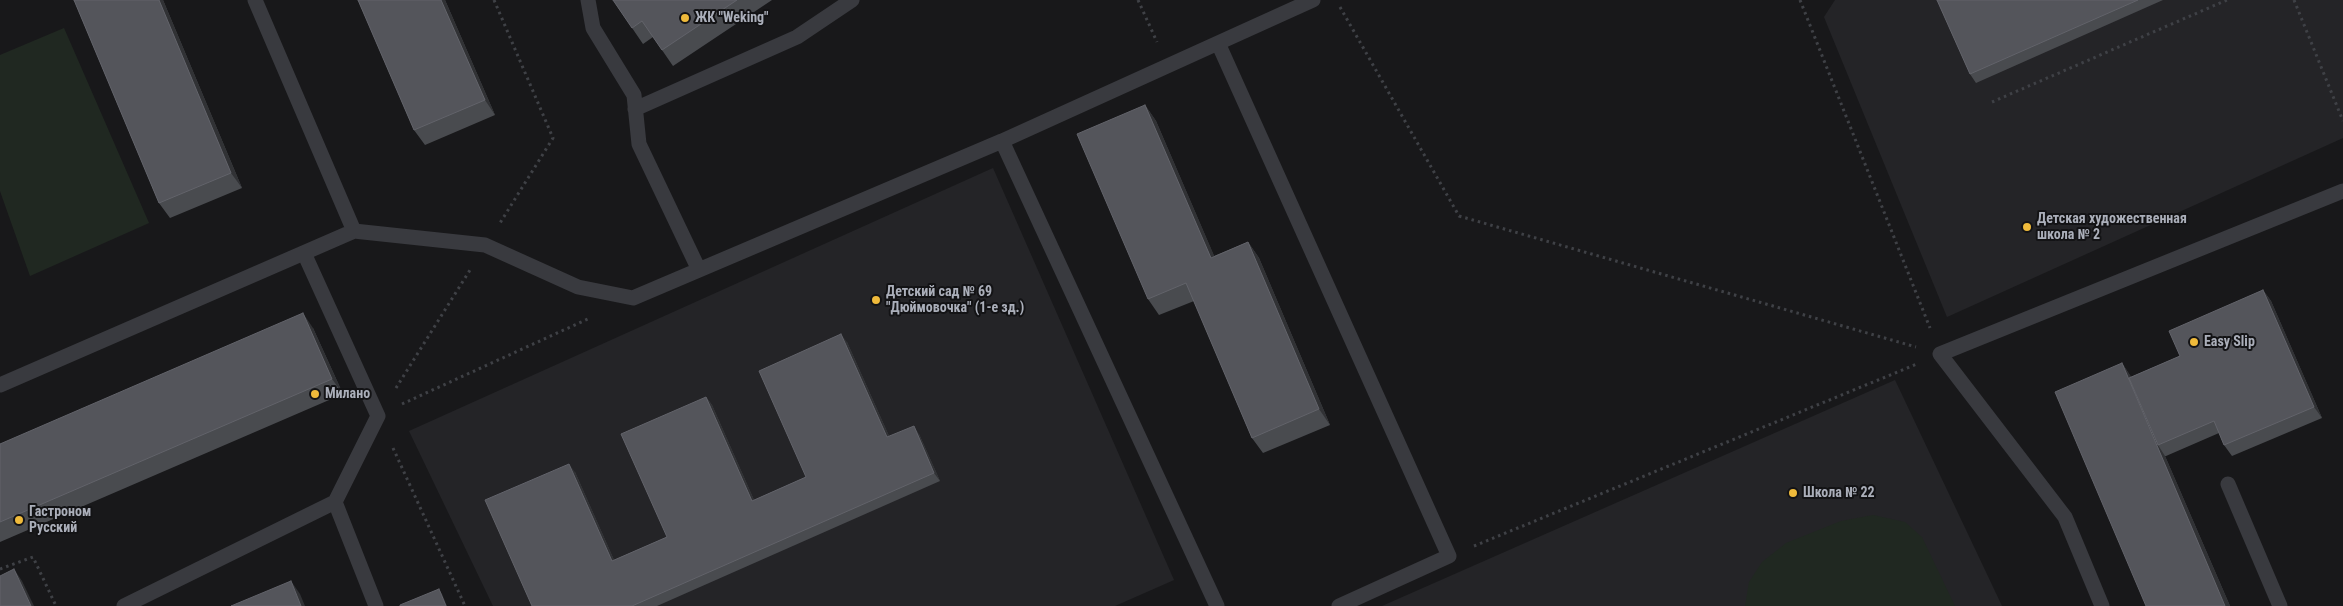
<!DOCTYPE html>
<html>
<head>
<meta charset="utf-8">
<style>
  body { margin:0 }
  canvas { display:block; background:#18181a }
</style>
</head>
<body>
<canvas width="2343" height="606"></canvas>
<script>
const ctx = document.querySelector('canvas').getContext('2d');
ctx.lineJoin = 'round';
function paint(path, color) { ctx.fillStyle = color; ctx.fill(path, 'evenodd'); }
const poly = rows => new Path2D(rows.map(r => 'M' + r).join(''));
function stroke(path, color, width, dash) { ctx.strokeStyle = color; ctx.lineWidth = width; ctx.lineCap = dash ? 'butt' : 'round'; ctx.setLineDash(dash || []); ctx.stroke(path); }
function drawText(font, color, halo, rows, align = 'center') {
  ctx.font = font + ' "Roboto Condensed",sans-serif'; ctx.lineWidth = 4; ctx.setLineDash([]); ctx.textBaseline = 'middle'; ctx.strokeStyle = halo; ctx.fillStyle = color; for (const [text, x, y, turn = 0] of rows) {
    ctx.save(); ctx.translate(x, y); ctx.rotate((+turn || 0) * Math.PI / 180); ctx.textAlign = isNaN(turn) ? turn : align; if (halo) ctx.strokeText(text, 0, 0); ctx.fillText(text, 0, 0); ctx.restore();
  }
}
paint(poly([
  [1835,0,2343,0,2343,138,1947,317,1824,17],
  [993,168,1174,580,1115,606,493,606,409,431],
  [1895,380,2002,606,1382,606]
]), '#242427');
paint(poly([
  [64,28,149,223,30,276,0,191,0,55],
  [1873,515,1905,522,1922,537,1955,606,1745,606,1749,582,1762,562,1786,543,1841,521]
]), '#202821');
stroke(poly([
  [494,0,553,138,500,223],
  [1138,0,1157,42],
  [1800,0,1930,328],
  [2294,0,2343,121],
  [1340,7,1459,216,1916,347],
  [1992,102,2227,0],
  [396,388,470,270],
  [402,404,590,318],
  [393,448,465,606],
  [1474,546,1917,364],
  [0,569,33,557,56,606]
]), '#3f4146', 3, [2.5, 4]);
stroke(poly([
  [255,0,354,231],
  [588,0,593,28,634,95,639,144,699,270],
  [1218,43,1313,0],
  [635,109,797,37,852,0],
  [1002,141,1217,606],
  [0,385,354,231,485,245,578,287,633,298,1002,141,1218,43,1449,556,1339,606],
  [2228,484,2280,606],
  [335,502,376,606],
  [124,606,335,502,378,416,304,253],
  [2102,606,2065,517,1940,354,2343,191]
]), '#393a3f', 15);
paint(poly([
  [74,0,163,0,242,188,170,218,159,203],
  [358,0,445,0,495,115,425,145,414,130],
  [613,0,772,0,673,66,653,37,643,44],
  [1937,0,2163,0,1976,83,1970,74],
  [1145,105,1156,121,1214,256,1248,242,1259,258,1330,425,1263,453,1252,438,1194,301,1159,315,1148,299],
  [2263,290,2271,301,2322,418,2232,456,2224,445,2219,433,2166,456,2165,456,2230,606,2146,606,2122,363,2131,377,2180,356],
  [313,328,343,394,0,542,0,444],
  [847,342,889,436,919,434,940,481,657,606,532,606,575,472,614,560,667,537,706,397,712,405,754,500,806,477]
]), '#494b4f');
paint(poly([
  [159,0,163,0,242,188,231,173],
  [441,0,445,0,495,115,485,100],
  [1145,105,1156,121,1222,274,1211,258],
  [1248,242,1259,258,1330,425,1319,409],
  [2263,290,2271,301,2322,418,2314,407],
  [303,313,313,328,343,394,332,379],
  [841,334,847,342,893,445,887,437],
  [2122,363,2132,378,2158,445,2165,456,2230,606,2225,606],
  [706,397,712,405,758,509,752,501],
  [914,426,919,434,940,481,934,473],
  [569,464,575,472,618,569,612,561],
  [14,569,22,581,34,606,31,606],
  [291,581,300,594,305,606,301,606],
  [439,589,442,594,447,606,446,606]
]), '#313235');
const building = poly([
  [74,0,159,0,231,173,159,203,74,0],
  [358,0,441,0,485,100,414,130,358,0],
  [613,0,737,0,662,50,642,21,632,28,613,0],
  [1937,0,2138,0,1970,74,1937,0],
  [1145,105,1211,258,1248,242,1319,409,1252,438,1186,283,1148,299,1077,134,1145,105],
  [2263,290,2314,407,2224,445,2214,421,2158,445,2129,378,2180,356,2169,331,2263,290],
  [303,313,332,379,0,522,0,444,303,313],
  [841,334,887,437,914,426,934,473,632,606,532,606,485,500,569,464,612,561,667,537,621,434,706,397,752,501,806,477,759,371,841,334],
  [2122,363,2225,606,2146,606,2055,392,2122,363],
  [14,569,31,606,0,606,0,576,14,569],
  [291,581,301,606,231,606,291,581],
  [439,589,446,606,400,606,400,605,439,589]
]);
paint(building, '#54555b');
stroke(building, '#62636a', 1);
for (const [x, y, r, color] of [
  [685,18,5,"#efba3b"],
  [2027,227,5,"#efba3b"],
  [876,300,5,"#efba3b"],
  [2194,342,5,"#efba3b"],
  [315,394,5,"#efba3b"],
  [1793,493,5,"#efba3b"],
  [19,520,5,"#efba3b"]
]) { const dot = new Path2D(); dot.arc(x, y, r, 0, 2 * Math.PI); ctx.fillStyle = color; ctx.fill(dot); stroke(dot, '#131315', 2); }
drawText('bold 14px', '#abafba', '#131315', [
  ["ЖК \"Weking\"",695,18],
  ["Детская художественная",2037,219],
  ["школа № 2",2037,235],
  ["Детский сад № 69",886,292],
  ["\"Дюймовочка\" (1-е зд.)",886,308],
  ["Easy Slip",2204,342],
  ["Милано",325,394],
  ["Школа № 22",1803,493],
  ["Гастроном",29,512],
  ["Русский",29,528]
], 'left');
</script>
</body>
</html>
